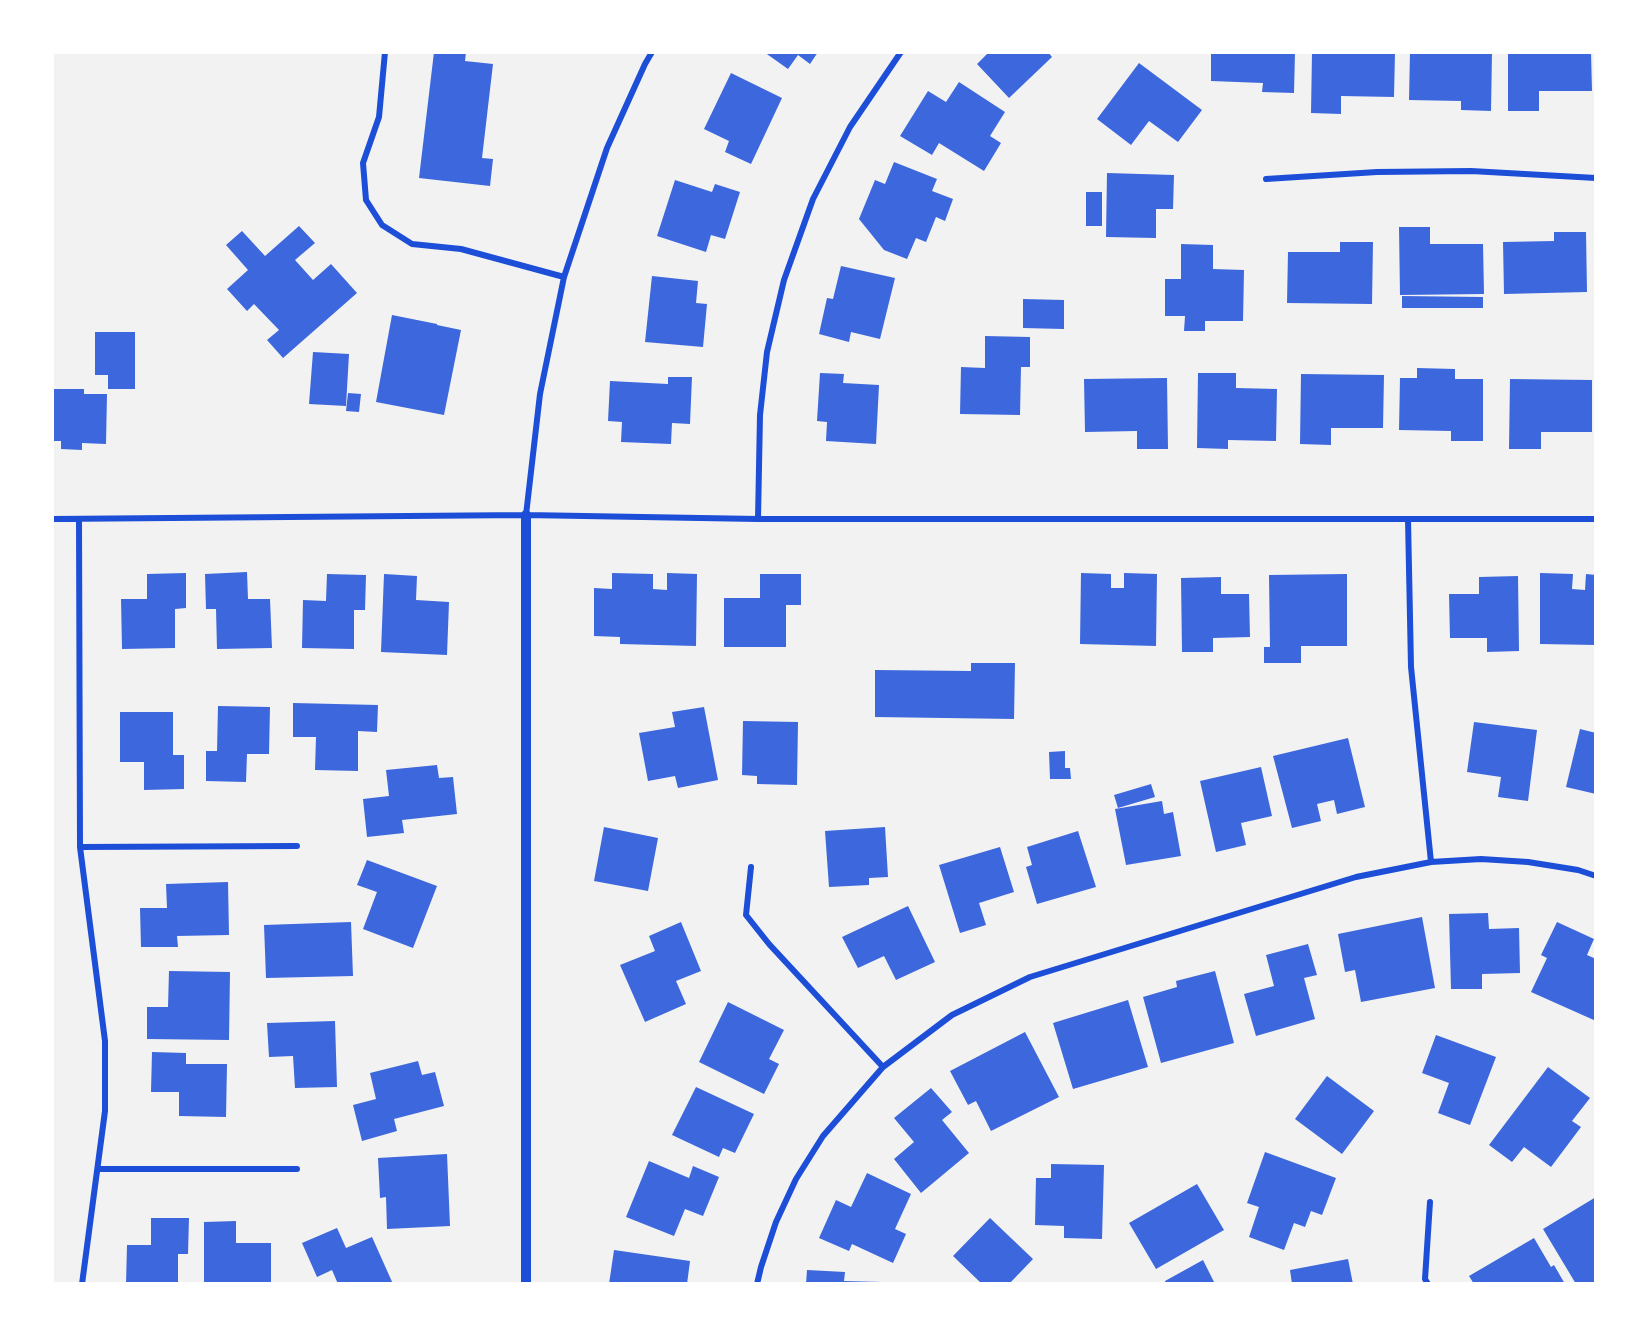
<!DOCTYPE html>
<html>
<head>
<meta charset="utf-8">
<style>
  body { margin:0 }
  #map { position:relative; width:1648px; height:1336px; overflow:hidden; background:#f2f2f2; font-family:Ubuntu,sans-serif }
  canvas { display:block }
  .frame { position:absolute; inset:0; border:54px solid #fff; pointer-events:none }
</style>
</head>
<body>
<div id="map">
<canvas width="1648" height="1336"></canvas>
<div class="frame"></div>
</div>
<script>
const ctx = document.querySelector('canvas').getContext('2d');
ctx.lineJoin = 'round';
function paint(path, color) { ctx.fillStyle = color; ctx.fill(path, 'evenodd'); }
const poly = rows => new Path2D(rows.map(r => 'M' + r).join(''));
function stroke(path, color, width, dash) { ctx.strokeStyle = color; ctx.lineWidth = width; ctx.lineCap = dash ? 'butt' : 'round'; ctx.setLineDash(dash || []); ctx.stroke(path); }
paint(poly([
  [434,52,466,52,465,61,493,64,482,158,493,159,490,186,419,178],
  [764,52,818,52,810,64,798,55,788,69],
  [989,52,1048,52,1052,57,1009,98,977,64],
  [1211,52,1295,52,1294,93,1262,92,1263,83,1211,81],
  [1312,52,1395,52,1394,97,1341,96,1341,114,1311,113],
  [1410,52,1492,52,1491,111,1461,110,1461,101,1409,100],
  [1508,52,1591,52,1592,91,1539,91,1539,111,1508,111],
  [1139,63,1202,110,1178,142,1149,121,1131,145,1097,119],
  [731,73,782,98,751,164,725,152,729,141,704,129],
  [959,82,1005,112,990,136,1001,143,984,171,939,143,932,155,900,136,928,91,946,102],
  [894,162,937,179,932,191,953,199,945,221,936,217,926,242,916,238,907,259,884,250,859,219,875,180,885,184],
  [1107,173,1174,175,1173,209,1156,209,1156,238,1106,237],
  [675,180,712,192,715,184,740,192,725,239,711,235,706,252,657,236],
  [1086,192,1102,192,1102,226,1086,226],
  [299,226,315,243,295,260,313,280,331,264,357,293,283,358,267,340,279,330,254,304,247,311,227,289,248,270,226,245,242,231,265,256],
  [1399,227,1430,227,1430,244,1483,244,1484,294,1400,295],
  [1554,232,1586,232,1587,292,1504,294,1503,242,1554,241],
  [1340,242,1373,242,1372,304,1287,303,1288,252,1340,252],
  [1181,244,1213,245,1213,269,1244,270,1243,321,1205,321,1205,331,1184,331,1185,316,1165,316,1165,279,1181,279],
  [841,266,895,278,880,339,851,332,849,342,819,334,827,298,833,299],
  [652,276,698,281,696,303,707,304,703,347,645,342],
  [1402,296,1483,297,1483,308,1402,308],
  [1023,299,1064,300,1064,329,1023,328],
  [392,315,437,324,437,325,461,330,444,415,376,402],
  [95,332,135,332,135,389,108,389,108,375,95,375],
  [985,336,1030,337,1030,367,1021,367,1020,415,960,414,961,367,985,368],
  [313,352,349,354,346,406,309,404],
  [1417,368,1455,369,1455,379,1483,379,1483,441,1451,441,1451,431,1399,430,1400,378,1417,378],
  [820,373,844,374,843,383,879,385,876,444,826,441,827,422,817,421],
  [1198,373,1236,373,1236,388,1277,389,1276,441,1228,440,1228,449,1197,448],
  [1301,374,1384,375,1383,428,1331,428,1331,445,1300,444],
  [668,377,692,377,690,424,672,423,671,444,621,442,622,422,608,421,610,381,668,384],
  [1167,378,1168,449,1137,449,1137,431,1085,432,1084,379],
  [1510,379,1592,380,1592,432,1541,432,1541,449,1509,449],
  [52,389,84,389,84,394,107,394,106,444,82,443,82,450,61,449,61,441,52,441],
  [348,393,361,394,359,412,346,411],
  [247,572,248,599,270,599,272,648,217,649,216,609,206,609,205,574],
  [186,573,186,608,175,609,175,648,122,649,121,599,147,599,147,574],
  [612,573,653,574,653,589,667,590,667,573,697,574,696,646,620,644,620,637,594,636,594,588,612,589],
  [1081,573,1111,574,1111,588,1124,588,1124,573,1157,574,1156,646,1080,644],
  [1540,573,1573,574,1572,589,1585,590,1586,574,1596,575,1596,645,1540,644],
  [327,574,366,575,365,610,354,610,354,649,302,648,303,600,326,601],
  [384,574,417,576,416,600,449,602,447,655,381,652],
  [760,574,801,574,801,605,786,605,786,647,724,647,724,598,760,598],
  [1347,574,1347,646,1301,646,1301,663,1264,663,1264,647,1270,647,1269,575],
  [1518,576,1519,651,1487,652,1487,638,1450,638,1449,594,1479,594,1479,577],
  [1221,577,1221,594,1249,594,1250,637,1213,638,1213,652,1182,652,1181,578],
  [971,663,1015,663,1014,719,875,717,875,670,971,671],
  [293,703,378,705,377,732,358,731,358,771,315,770,316,737,293,737],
  [218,706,270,707,269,754,247,754,246,782,206,781,206,751,217,751],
  [704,707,718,780,678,788,675,776,648,781,639,733,675,727,672,712],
  [120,712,173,712,173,755,184,755,184,789,144,790,144,762,120,762],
  [743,721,798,722,797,785,757,784,757,776,742,775],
  [1474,722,1537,730,1528,801,1498,797,1501,777,1467,772],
  [1580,729,1596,733,1596,794,1566,787],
  [1348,738,1365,807,1337,814,1334,800,1317,804,1321,821,1292,828,1273,756],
  [1065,751,1065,768,1070,768,1071,779,1050,779,1049,752],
  [437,765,439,778,453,777,457,814,402,820,404,833,367,837,363,799,389,796,386,770],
  [1261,767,1272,816,1241,823,1246,845,1216,852,1200,781],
  [1151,784,1155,797,1118,808,1114,795],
  [1162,801,1164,814,1173,812,1181,856,1126,865,1115,809],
  [604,827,658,838,648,891,594,881],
  [885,827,888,877,869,878,869,885,829,887,825,831],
  [1078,831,1096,887,1037,904,1026,867,1032,865,1027,847],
  [1000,847,1014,892,979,903,986,925,960,933,939,865],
  [367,860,437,886,413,948,363,929,377,892,357,885],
  [228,882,229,935,177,936,178,947,141,947,140,908,167,908,166,884],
  [908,906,935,962,896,980,884,956,858,968,842,937],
  [1488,913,1489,929,1519,928,1520,973,1482,974,1482,989,1451,989,1449,914],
  [1422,917,1435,988,1361,1002,1355,970,1345,972,1338,934],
  [351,922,353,976,266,978,264,925],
  [681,922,701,971,676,981,686,1004,645,1022,620,965,655,951,649,936],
  [1557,922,1594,939,1587,955,1596,959,1596,1021,1531,992,1547,958,1541,955],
  [1308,944,1317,975,1304,978,1315,1019,1256,1036,1244,994,1274,986,1266,955],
  [169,971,230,972,229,1040,147,1039,147,1007,168,1007],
  [1215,971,1234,1043,1161,1063,1143,997,1177,987,1176,981],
  [1128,1000,1148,1067,1073,1089,1053,1023],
  [728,1002,784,1030,769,1059,779,1064,764,1094,699,1062],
  [335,1021,337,1087,295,1088,293,1056,269,1057,267,1023],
  [1025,1032,1059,1097,991,1131,976,1101,968,1105,950,1071],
  [1436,1035,1496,1057,1470,1125,1438,1113,1449,1083,1422,1073],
  [152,1052,186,1053,186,1064,227,1064,226,1117,179,1116,179,1092,151,1092],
  [418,1061,422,1075,435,1072,444,1106,394,1119,397,1131,362,1141,353,1105,376,1099,370,1073],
  [1548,1067,1590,1098,1572,1121,1581,1127,1551,1167,1524,1147,1512,1162,1489,1145],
  [1327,1076,1374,1111,1342,1154,1295,1119],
  [696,1087,754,1114,735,1153,723,1148,719,1157,672,1135],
  [931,1088,952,1112,942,1120,969,1153,921,1193,894,1159,914,1142,894,1118],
  [1265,1152,1336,1178,1322,1215,1311,1211,1305,1227,1294,1223,1284,1250,1249,1237,1259,1207,1247,1203],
  [447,1154,450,1226,387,1229,386,1197,380,1198,378,1158],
  [649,1161,689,1178,693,1166,719,1177,703,1216,685,1209,674,1236,626,1217],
  [1051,1164,1104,1165,1102,1239,1064,1238,1064,1226,1035,1225,1036,1178,1051,1178],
  [867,1173,911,1194,895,1229,906,1234,893,1263,852,1244,849,1251,819,1238,836,1200,851,1207],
  [1197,1184,1224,1230,1156,1269,1129,1223],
  [1596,1197,1596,1282,1576,1284,1543,1229],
  [151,1218,189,1218,188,1254,178,1254,178,1284,126,1284,127,1245,151,1245],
  [990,1218,1033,1259,1009,1284,982,1284,953,1256],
  [236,1221,236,1243,271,1243,271,1284,204,1284,204,1222],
  [337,1228,346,1248,372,1237,393,1284,338,1284,332,1270,317,1277,302,1243],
  [1534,1238,1551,1267,1554,1265,1565,1284,1474,1284,1469,1276],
  [614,1250,690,1261,687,1284,609,1284],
  [1348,1259,1353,1284,1292,1284,1290,1270],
  [1203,1260,1215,1284,1166,1284,1165,1281],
  [807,1270,845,1272,844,1281,882,1282,882,1284,806,1284]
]), '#3d67dc');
stroke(poly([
  [385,52,379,117,363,163,366,200,382,225,412,244,461,249,564,277],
  [1266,179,1377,172,1471,171,1596,178],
  [526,515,540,394,564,277,607,148,645,64,652,52],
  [52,519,526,515,758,519,1596,519],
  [79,519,80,847,105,1041,105,1111,82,1284],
  [758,519,760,415,767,352,784,280,813,199,850,127,901,52],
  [1408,519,1411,667,1431,862],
  [80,847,297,846],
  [751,867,746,915,769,944,883,1067],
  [98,1169,297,1169],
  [757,1284,761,1267,776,1222,796,1179,823,1136,883,1067,952,1015,1030,977,1356,877,1431,862,1481,859,1528,862,1578,870,1596,876],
  [1428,1284,1425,1279,1430,1202]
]), '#1d4ed8', 6);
stroke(poly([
  [526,1284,526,515]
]), '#1d4ed8', 10);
</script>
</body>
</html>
